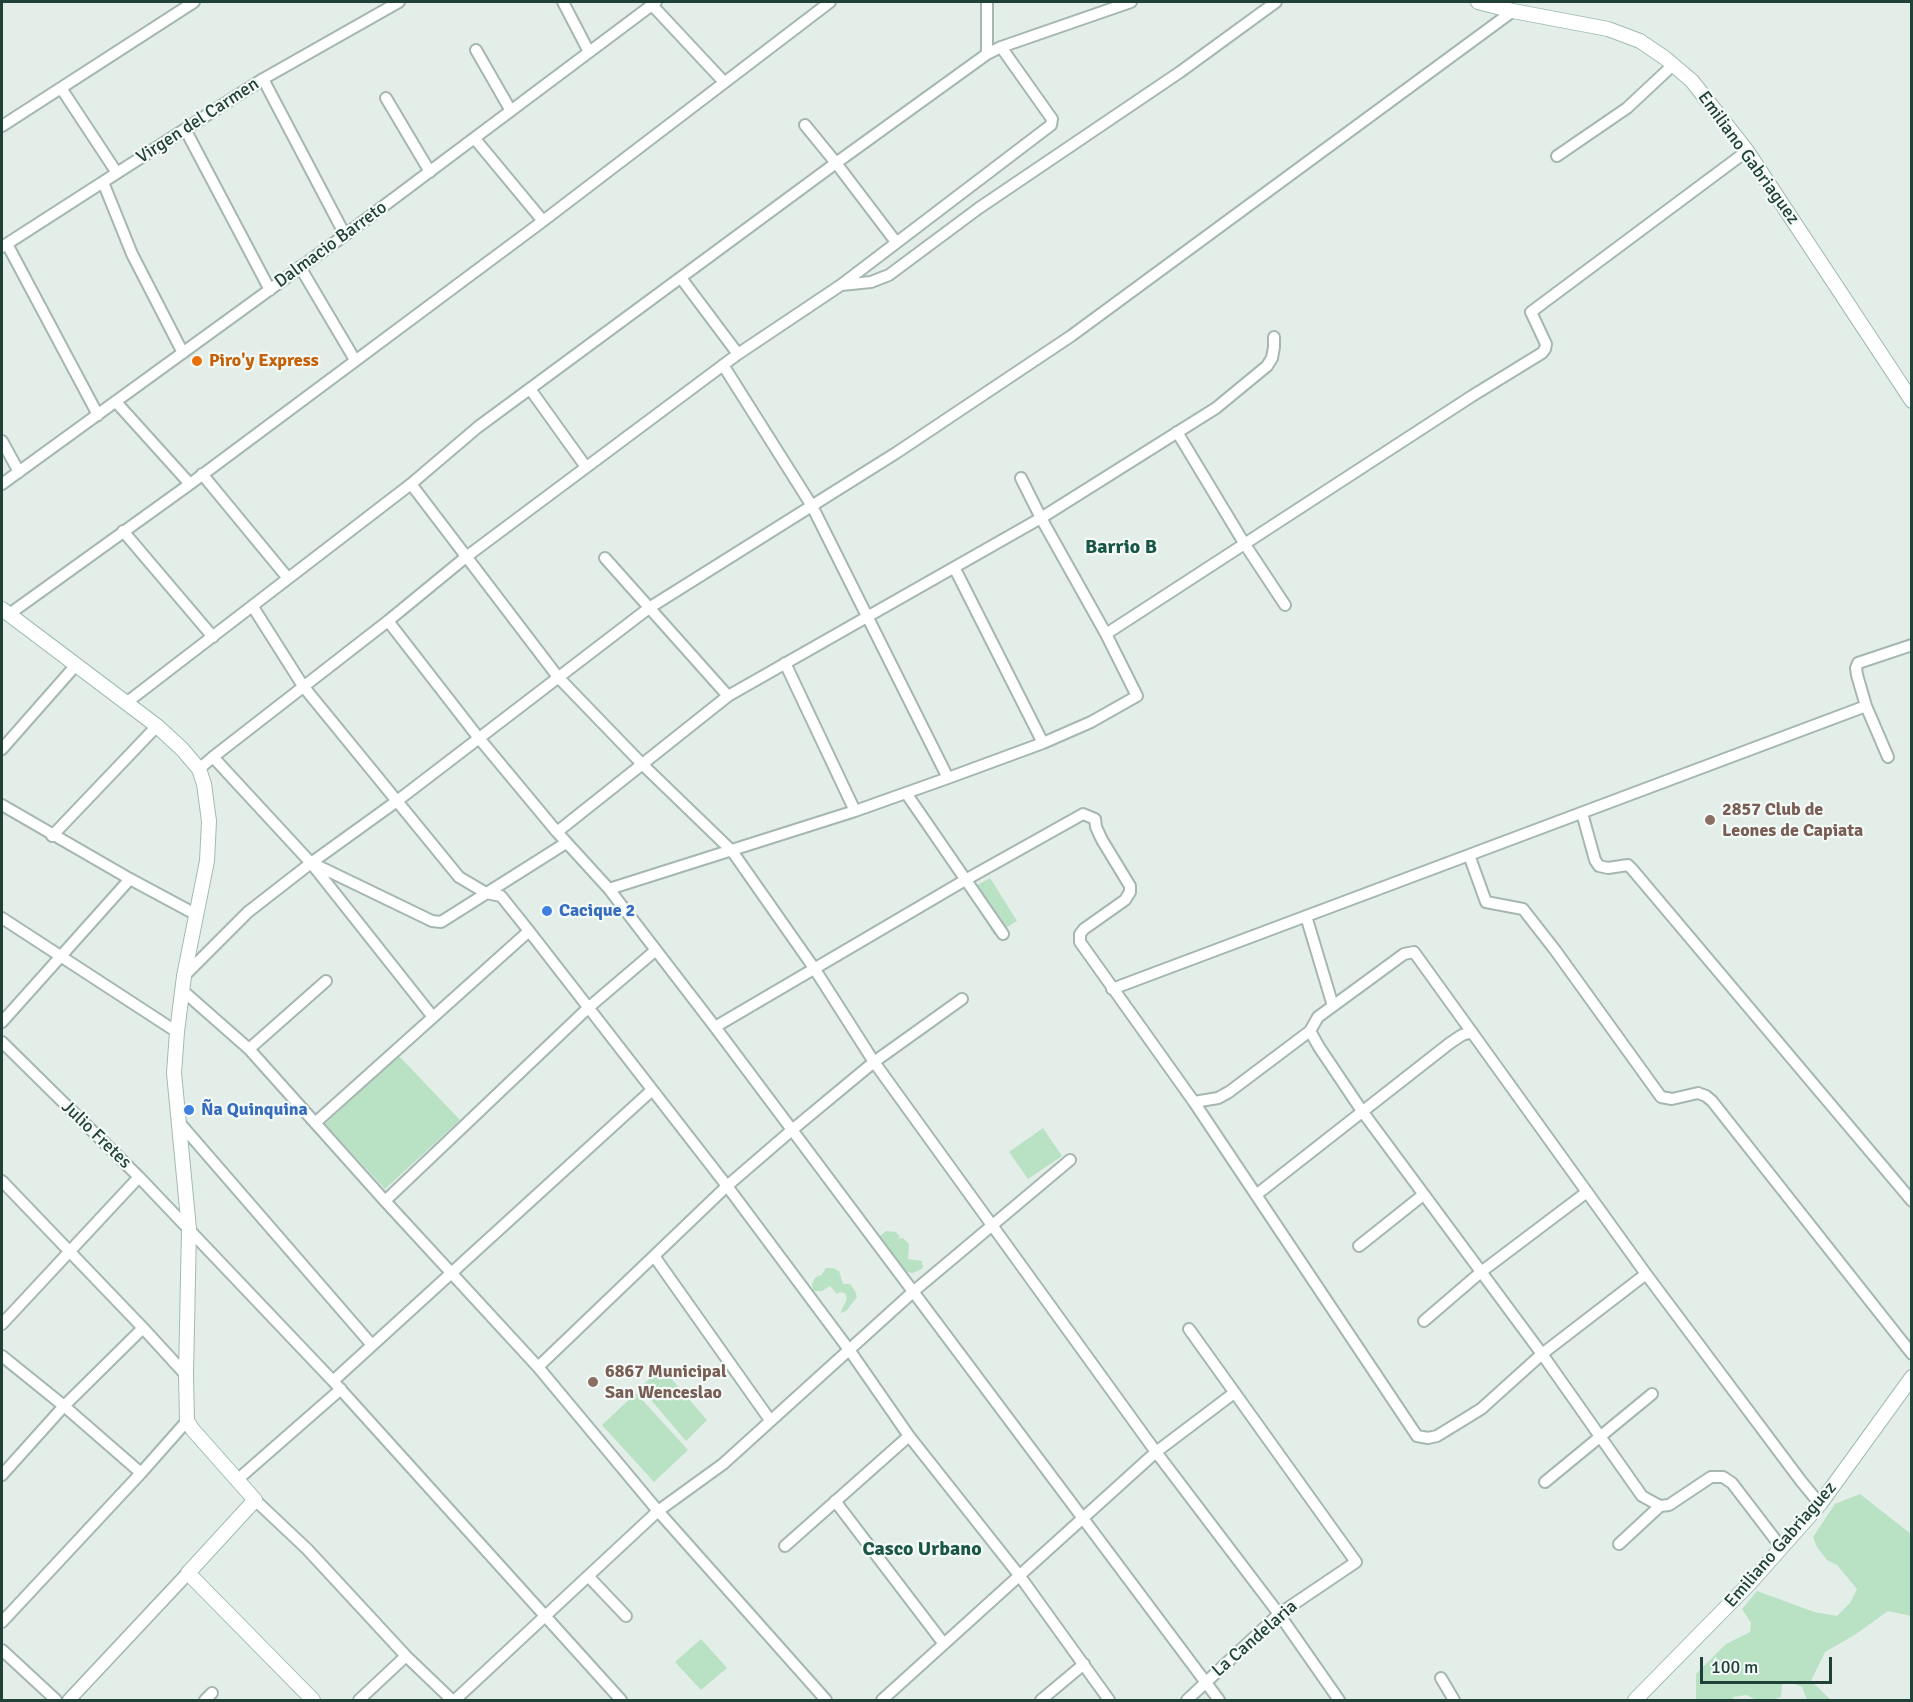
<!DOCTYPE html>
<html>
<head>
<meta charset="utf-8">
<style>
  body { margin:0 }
  #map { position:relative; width:1913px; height:1702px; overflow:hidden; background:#e3eee9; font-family:Signika,sans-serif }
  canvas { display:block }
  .frame { position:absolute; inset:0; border:3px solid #204137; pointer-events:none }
  .scale { position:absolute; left:1700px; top:1657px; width:132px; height:27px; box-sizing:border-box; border:3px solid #204137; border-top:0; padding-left:8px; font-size:18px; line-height:21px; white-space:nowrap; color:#204137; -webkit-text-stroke:4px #f4faf7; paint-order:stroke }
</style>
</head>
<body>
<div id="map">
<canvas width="1913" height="1702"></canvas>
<div class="frame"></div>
<div class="scale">100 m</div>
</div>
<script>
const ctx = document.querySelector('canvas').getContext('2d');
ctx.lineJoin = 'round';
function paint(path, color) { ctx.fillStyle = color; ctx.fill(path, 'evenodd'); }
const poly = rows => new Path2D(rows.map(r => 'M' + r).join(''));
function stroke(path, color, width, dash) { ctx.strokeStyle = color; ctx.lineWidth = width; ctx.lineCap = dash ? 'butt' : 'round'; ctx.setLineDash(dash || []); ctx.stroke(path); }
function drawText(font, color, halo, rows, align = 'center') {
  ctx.font = font + ' Signika,sans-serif'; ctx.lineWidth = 4.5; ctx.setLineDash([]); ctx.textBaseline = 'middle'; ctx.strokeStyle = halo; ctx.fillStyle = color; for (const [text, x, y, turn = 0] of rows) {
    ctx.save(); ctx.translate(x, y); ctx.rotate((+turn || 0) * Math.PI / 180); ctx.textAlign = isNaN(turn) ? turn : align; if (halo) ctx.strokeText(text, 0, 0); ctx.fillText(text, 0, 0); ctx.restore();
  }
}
paint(poly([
  [990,878,1017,921,994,935,967,891],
  [399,1056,460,1120,385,1189,325,1124],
  [1043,1128,1062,1156,1028,1179,1009,1152],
  [886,1231,896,1232,900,1237,897,1239,903,1238,909,1244,908,1259,922,1261,922,1266,924,1264,922,1269,913,1273,902,1271,894,1254,889,1251,878,1238],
  [826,1268,833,1268,839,1271,843,1284,850,1284,855,1291,857,1297,846,1311,840,1313,847,1299,845,1293,840,1292,837,1294,830,1286,822,1291,813,1291,812,1284,815,1278,820,1275,821,1276],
  [662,1368,707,1420,686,1441,640,1387],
  [636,1393,688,1450,654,1482,602,1425],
  [1860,1494,1911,1534,1911,1616,1888,1611,1856,1634,1825,1652,1811,1681,1831,1700,1807,1700,1802,1687,1790,1682,1782,1683,1781,1697,1771,1700,1756,1700,1747,1695,1733,1697,1733,1700,1696,1700,1696,1674,1726,1644,1750,1632,1751,1623,1742,1609,1757,1591,1814,1612,1837,1616,1850,1603,1857,1589,1837,1565,1827,1560,1817,1547,1813,1537,1835,1504],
  [701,1639,727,1668,701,1690,675,1662]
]), '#b9e1c3');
const minor = poly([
  [563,2,589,52],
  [987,2,987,54],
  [652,5,724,82],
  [476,50,511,111],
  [263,79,345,235],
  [61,88,117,173],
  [386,98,430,172],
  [805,125,836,163,896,242],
  [2,126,194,2],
  [185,129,270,290],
  [475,139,543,221],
  [1557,156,1627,108,1673,65],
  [103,182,132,254,183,353],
  [7,244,98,415],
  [2,247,263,79,399,2],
  [300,267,355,360],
  [681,278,738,354],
  [841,285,871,282,889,275,979,208,1180,72,1276,2],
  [723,365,812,506,948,778],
  [530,389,586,467],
  [116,402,190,484],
  [1177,432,1244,543,1285,605],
  [2,441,19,472],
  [202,474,287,577],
  [2,484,345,235,656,2],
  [411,484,558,677,642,764,732,851,814,968,874,1062,1156,1452,1279,1614,1339,1700],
  [123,531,213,637],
  [605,558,728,696],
  [955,569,1043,743],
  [253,607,303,686,459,877,486,893,501,896,529,931,727,1186,850,1351,909,1436,1019,1575,1109,1700],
  [8,615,190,484,543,221,830,2],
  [388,621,478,737,557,832],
  [1106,634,1472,396,1542,353,1545,349,1546,344,1531,312,1747,151],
  [785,663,855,811],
  [126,703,411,484,478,427,836,163,987,54,1001,47],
  [1866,706,1888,757],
  [2,749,76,665],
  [213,757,311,863,433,1017],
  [199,769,213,757,388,621,466,557,738,354,841,285,1051,125,1052,119,1001,47,1131,2],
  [906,793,1003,934],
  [2,805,130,879],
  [1582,813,1595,860,1599,866,1608,868,1628,865,1632,869,1912,1201],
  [52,836,157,726],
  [1469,855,1486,902,1523,909,1555,950,1661,1097,1672,1099,1698,1093,1706,1096,1712,1101,1912,1354],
  [314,864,432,921,441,922,566,843],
  [609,889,855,811,948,778,1043,743,1091,722,1137,696,1106,634,1041,518,1021,478],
  [1306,916,1333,1006,1318,1017,1310,1031,1319,1047,1362,1111,1542,1354,1642,1496,1660,1506,1669,1505,1711,1477,1723,1477,1732,1483,1781,1547],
  [2,918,177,1032],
  [184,976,248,912,311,863,397,801,649,608,896,453,1071,336,1513,11],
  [1112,989,1866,706,1857,675,1856,668,1858,663,1912,645],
  [182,990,249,1049,385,1201,538,1367,658,1511,826,1700],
  [1333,1006,1404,954,1414,952,1646,1274,1801,1481,1820,1504],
  [2,1022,130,879,197,915],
  [715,1027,967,879,1083,814,1095,819,1096,827,1102,840,1130,886,1130,892,1125,900,1084,929,1080,934,1080,942,1194,1102,1218,1098,1229,1092,1310,1031],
  [2,1042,139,1177,333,1381,621,1700],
  [249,1049,326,981],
  [1194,1102,1417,1436,1428,1438,1437,1436,1481,1409,1542,1354,1646,1274],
  [178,1121,372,1345],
  [315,1123,529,931],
  [2,1181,143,1328,186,1375],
  [1256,1195,1450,1043,1462,1035,1472,1032],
  [385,1201,588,1008,656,950],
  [1359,1246,1423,1195],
  [654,1256,770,1420],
  [1424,1321,1481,1272,1587,1192],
  [2,1324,139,1177],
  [2,1356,64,1406,141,1473],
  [538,1367,727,1186,792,1130,874,1062,962,999],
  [333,1381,651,1091],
  [2,1475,64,1406,143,1328],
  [237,1480,341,1389],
  [1545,1482,1652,1394],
  [255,1500,307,1549,406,1656,452,1700],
  [835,1501,944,1644],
  [1619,1544,1660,1506],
  [785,1546,909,1436],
  [588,1576,626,1616],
  [2,1622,141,1473,187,1421],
  [2,1650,56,1700],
  [1441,1678,1454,1700],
  [205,1700,212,1693],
  [359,1700,406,1656],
  [455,1700,658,1511,723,1464,914,1291,1070,1160],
  [882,1700,1156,1452,1234,1393],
  [1041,1700,1084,1664],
  [1187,1700,1279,1614,1356,1562,1189,1329],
  [1219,1700,715,1027,609,889,557,832,728,696,1041,518,1216,408,1267,366,1272,358,1274,347,1274,337]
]);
const tertiary = poly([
  [69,1700,188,1573]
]);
const secondary = poly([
  [1478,2,1513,11,1608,29,1640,41,1665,58,1692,81,1747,151,1912,401],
  [2,609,157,726,182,749,199,769,204,784,209,821,207,861,184,976,177,1032,174,1073,189,1229,186,1375,187,1421,193,1430,255,1500,188,1573,313,1700],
  [1635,1700,1750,1583,1820,1504,1912,1377]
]);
stroke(minor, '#a5b7b0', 14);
stroke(tertiary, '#a5b7b0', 15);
stroke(secondary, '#a0bbb1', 16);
stroke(minor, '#fff', 10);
stroke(tertiary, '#fff', 12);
stroke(secondary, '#fff', 14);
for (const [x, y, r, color] of [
  [197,361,6,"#e8710a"],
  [1710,820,6,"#8d6e63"],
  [547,911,6,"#3f7fe0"],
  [189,1110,6,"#3f7fe0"],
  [593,1382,6,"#8d6e63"]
]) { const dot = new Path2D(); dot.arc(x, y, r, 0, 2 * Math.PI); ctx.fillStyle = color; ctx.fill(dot); stroke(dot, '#f4faf7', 2); }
drawText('18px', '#204137', '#f4faf7', [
  ["Virgen del Carmen",198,121,-33],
  ["Emiliano Gabriaguez",1748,158,54],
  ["Dalmacio Barreto",331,245,-36],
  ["Julio Fretes",96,1135,44],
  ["Emiliano Gabriaguez",1781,1545,-49],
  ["La Candelaria",1255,1639,-41]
]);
drawText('bold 18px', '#c56008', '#f4faf7', [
  ["Piro'y Express",209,361]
], 'left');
drawText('bold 18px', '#785e54', '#f4faf7', [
  ["2857 Club de",1722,810],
  ["Leones de Capiata",1722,831],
  ["6867 Municipal",605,1372],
  ["San Wenceslao",605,1393]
], 'left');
drawText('bold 18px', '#366cbe', '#f4faf7', [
  ["Cacique 2",559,911],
  ["Ña Quinquina",201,1110]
], 'left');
drawText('bold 20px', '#1a5645', '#f4faf7', [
  ["Barrio B",1121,548],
  ["Casco Urbano",922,1550]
]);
</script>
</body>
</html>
